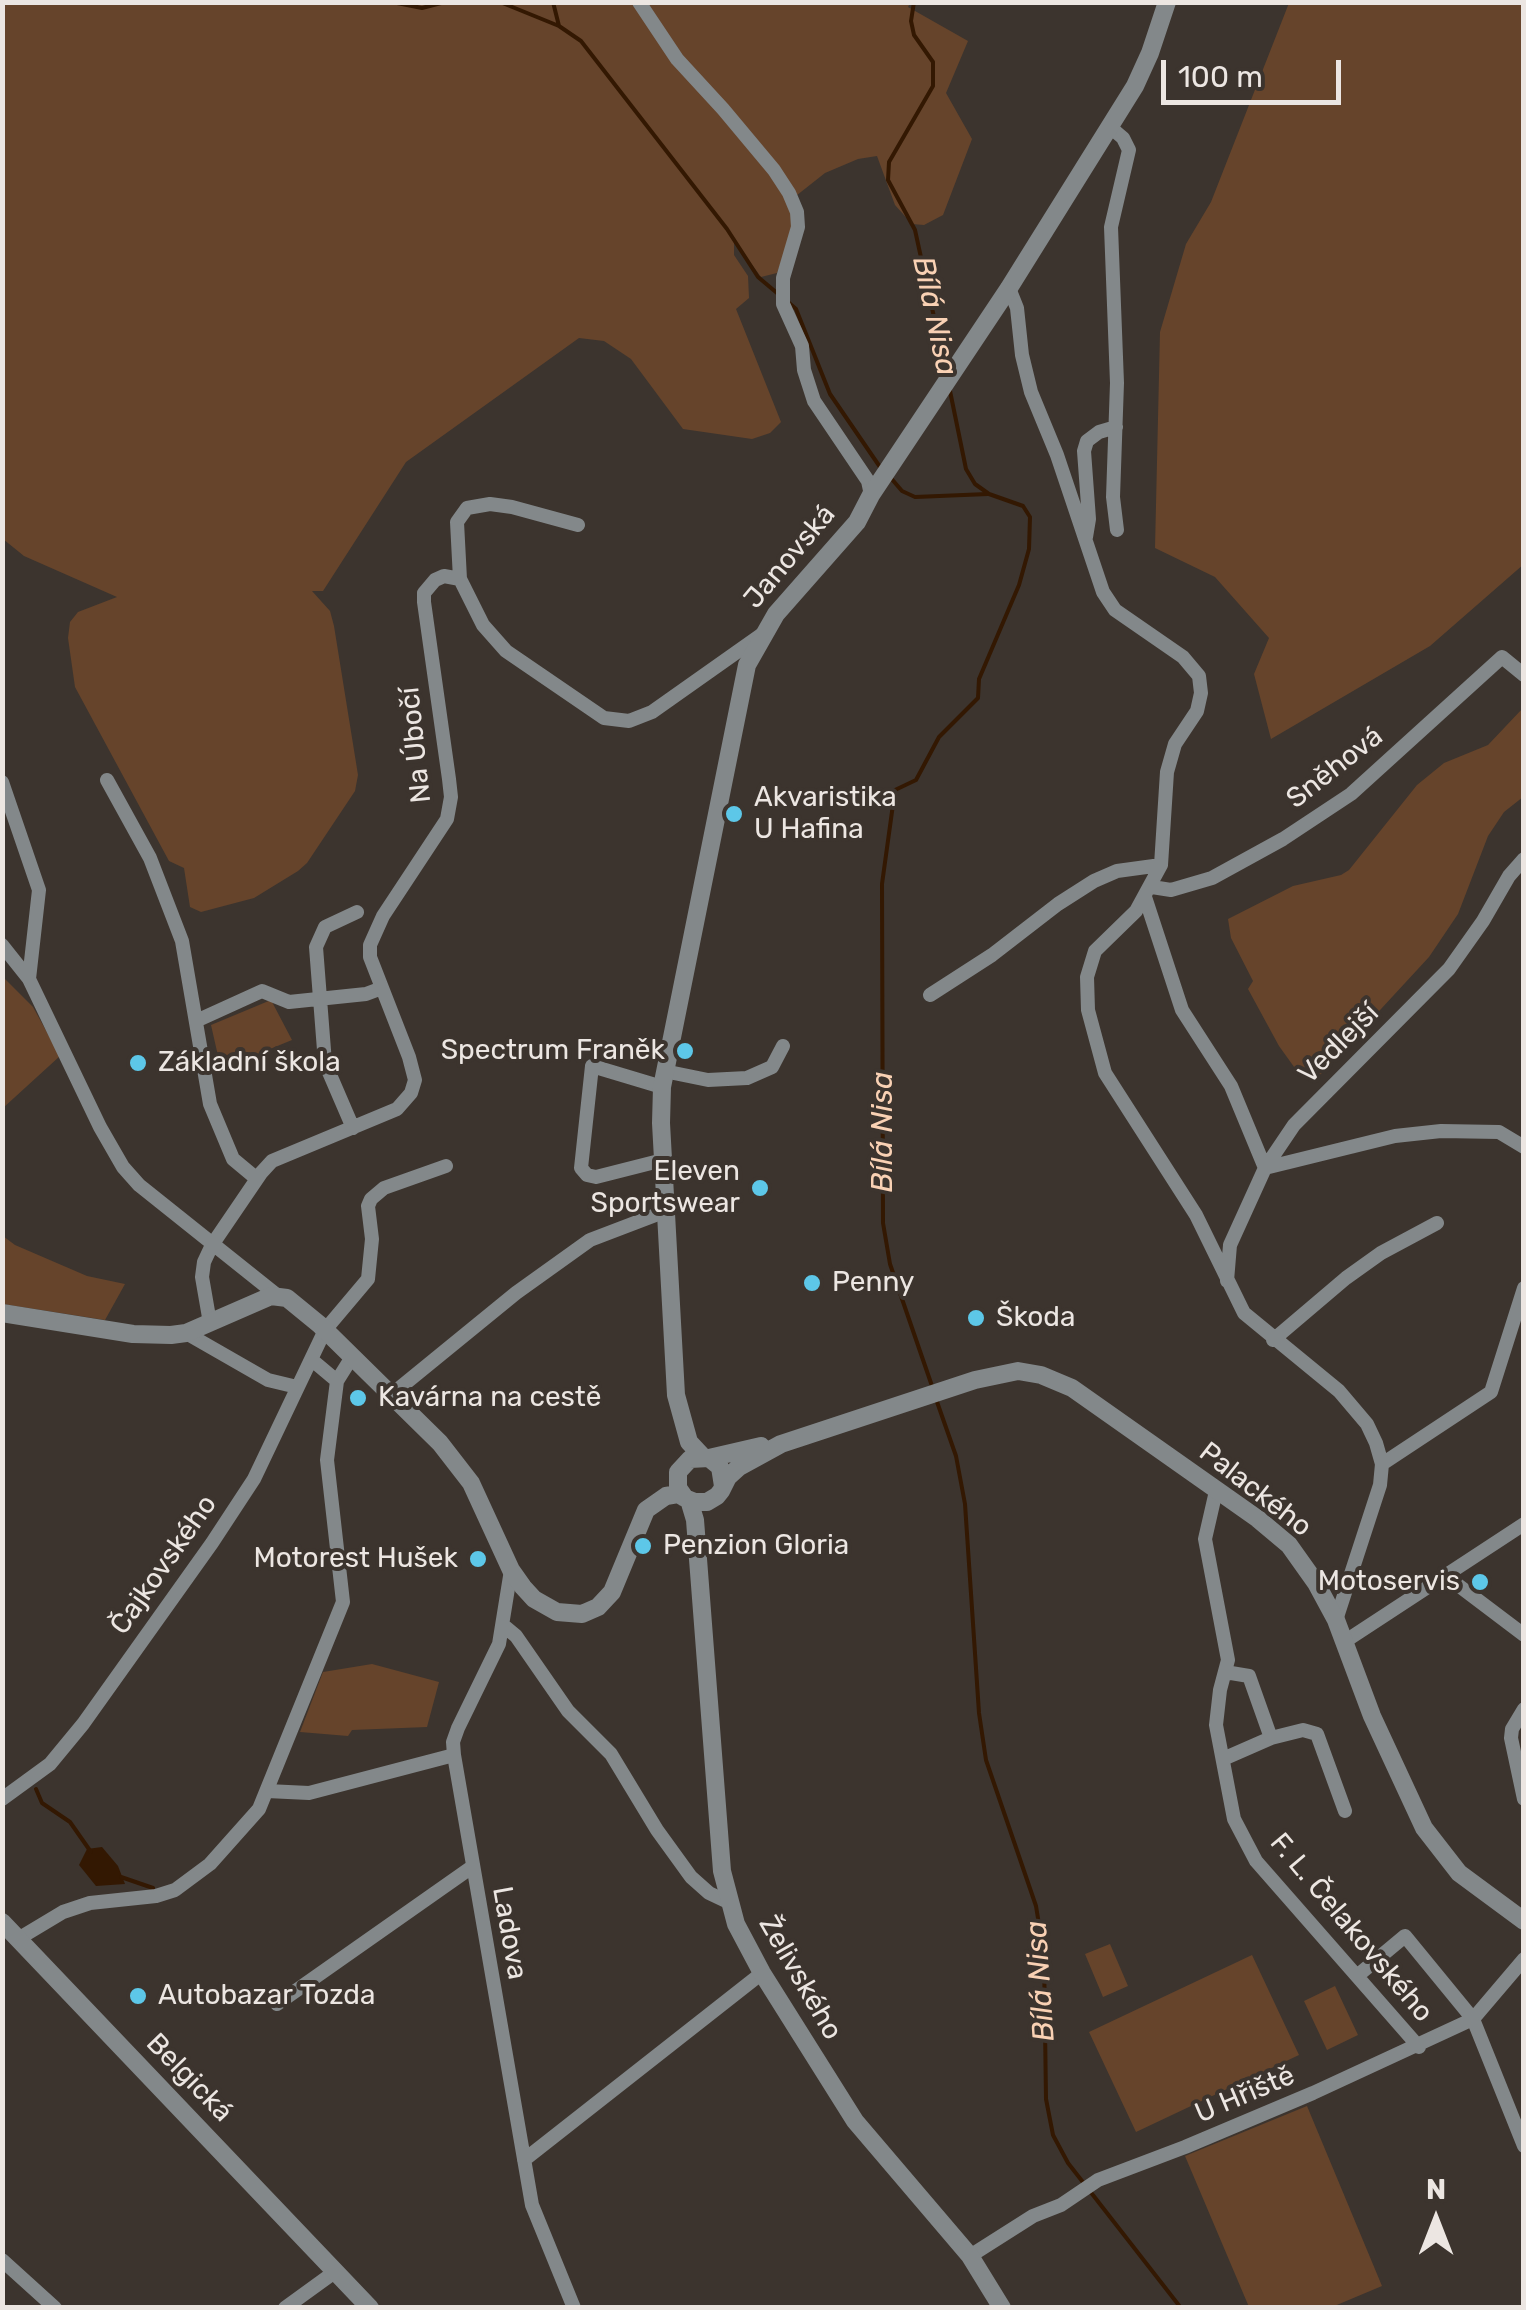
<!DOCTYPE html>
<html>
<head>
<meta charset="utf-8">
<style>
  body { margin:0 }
  #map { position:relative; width:1526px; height:2310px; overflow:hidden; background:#3c342e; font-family:Rubik,sans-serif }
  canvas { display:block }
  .frame { position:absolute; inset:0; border:5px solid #ece6e2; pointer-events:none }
  .north { position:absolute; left:1386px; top:2170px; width:100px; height:100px; -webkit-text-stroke:8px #3c342e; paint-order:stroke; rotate:0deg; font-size:28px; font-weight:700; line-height:40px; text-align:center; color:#ece6e2 }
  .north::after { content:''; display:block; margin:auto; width:35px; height:45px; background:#ece6e2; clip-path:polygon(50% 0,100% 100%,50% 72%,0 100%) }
  .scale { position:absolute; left:1161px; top:60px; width:180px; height:45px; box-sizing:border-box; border:5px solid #ece6e2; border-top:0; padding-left:12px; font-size:30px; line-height:35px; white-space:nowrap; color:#ece6e2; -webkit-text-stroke:8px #3c342e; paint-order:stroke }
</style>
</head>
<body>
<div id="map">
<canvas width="1526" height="2310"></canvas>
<div class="frame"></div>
<div class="north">N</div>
<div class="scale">100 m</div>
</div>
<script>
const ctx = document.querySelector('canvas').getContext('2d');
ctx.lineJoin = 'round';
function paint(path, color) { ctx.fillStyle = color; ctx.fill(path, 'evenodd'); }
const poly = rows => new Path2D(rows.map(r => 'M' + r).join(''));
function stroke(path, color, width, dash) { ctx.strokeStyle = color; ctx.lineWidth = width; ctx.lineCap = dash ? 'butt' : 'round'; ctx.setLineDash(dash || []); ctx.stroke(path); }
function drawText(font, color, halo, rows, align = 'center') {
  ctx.font = font + ' Rubik,sans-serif'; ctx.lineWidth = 8; ctx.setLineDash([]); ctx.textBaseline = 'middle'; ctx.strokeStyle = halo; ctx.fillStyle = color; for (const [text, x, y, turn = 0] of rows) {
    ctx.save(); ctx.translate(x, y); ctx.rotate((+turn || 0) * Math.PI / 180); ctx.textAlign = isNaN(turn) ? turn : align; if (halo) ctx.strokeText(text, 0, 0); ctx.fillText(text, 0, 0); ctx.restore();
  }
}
paint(poly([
  [2,3,910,3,908,7,968,41,946,93,972,139,943,215,924,225,912,224,895,205,877,156,858,159,825,173,787,203,792,213,793,230,777,273,761,277,734,240,734,255,748,276,749,298,736,309,781,422,770,433,752,439,683,429,631,359,604,341,579,338,406,462,323,591,312,591,330,611,334,626,358,775,355,791,307,863,298,871,254,898,201,912,190,907,184,868,169,861,75,687,68,638,70,622,78,612,117,597,24,556,3,539],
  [1289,3,1523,3,1524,564,1430,646,1271,739,1254,674,1269,638,1215,577,1155,548,1160,332,1186,244,1211,202],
  [1523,708,1523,797,1504,812,1488,836,1458,914,1429,957,1321,1074,1309,1079,1302,1078,1279,1046,1248,989,1253,981,1231,938,1228,919,1293,886,1341,875,1349,870,1417,785,1444,763,1488,745],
  [2,976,33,1007,60,1056,3,1108],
  [271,1000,292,1040,221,1069,211,1025],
  [3,1236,15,1245,87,1276,125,1284,105,1320,3,1304],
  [372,1664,439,1682,427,1727,352,1730,348,1736,300,1732,323,1672],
  [1110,1944,1128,1986,1103,1997,1085,1954],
  [1252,1955,1299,2055,1136,2132,1089,2032],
  [1335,1986,1358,2035,1327,2050,1304,2001],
  [1307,2106,1382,2286,1332,2307,1249,2307,1185,2156]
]), '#66442b');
paint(poly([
  [102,1847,118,1866,125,1884,96,1886,79,1865,87,1849]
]), '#331802');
stroke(poly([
  [392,2,422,8,445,2],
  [500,2,559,26,581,41,727,229,758,277,777,293],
  [553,2,559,26],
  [914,2,911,21,914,35,933,62,933,86,889,162,888,180,915,230,946,372],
  [788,302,796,309,830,394,880,467],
  [890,477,902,491,915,497,988,494],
  [932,1386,890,1264,883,1223,882,884,895,790,916,780,939,737,978,698,979,679,1019,585,1029,549,1030,517,1023,506,989,494,975,484,966,469,950,391],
  [936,1399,956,1456,965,1504,979,1713,986,1760,1036,1906,1044,1955,1046,2099,1053,2135,1068,2163,1181,2308],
  [36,1789,42,1803,70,1822,91,1852],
  [121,1877,153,1888]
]), '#331802', 4);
stroke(poly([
  [639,2,677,59,723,109,774,170,789,193,797,212,798,227,783,278,783,304,802,346,804,370,814,401,868,481,871,495],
  [1110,127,1123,138,1129,150,1111,227,1117,383,1113,497,1117,530],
  [1009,288,1017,308,1022,355,1031,392,1057,455,1103,592,1115,610,1183,657,1199,676,1201,693,1197,711,1175,744,1167,772,1161,865,1136,911,1095,951,1087,977,1088,1010,1105,1073,1196,1215,1244,1313,1339,1391,1367,1424,1376,1443,1382,1464,1380,1485,1336,1620],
  [578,525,512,507,490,504,467,508,457,522,460,579,483,625,506,651,604,718,629,721,652,712,761,635],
  [1086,537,1089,519,1084,451,1087,441,1099,432,1116,427],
  [107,780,150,858,182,941,210,1104,233,1159,257,1179],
  [2,782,39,890,29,979],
  [1152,887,1171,890,1212,878,1283,839,1351,794,1502,657,1524,675],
  [1145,897,1182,1010,1231,1086,1265,1168,1395,1136,1441,1131,1499,1132,1524,1147],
  [2,945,29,979,100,1127,123,1167,139,1185,278,1296],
  [930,995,992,955,1058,904,1094,881,1117,871,1161,865],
  [196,1021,262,991,289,1002,366,994,382,988],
  [664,1071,708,1080,747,1078,772,1067,783,1046],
  [662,1087,592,1066,581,1168,587,1175,596,1177,663,1160],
  [353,1128,325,1063,316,947,325,927,357,912],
  [1227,1281,1230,1245,1265,1168,1294,1125,1449,969,1483,921,1509,876,1524,859],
  [210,1323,202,1277,204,1262,212,1245,261,1173,272,1161,397,1109,411,1093,415,1080,409,1057,370,957,370,945,383,916,447,819,451,797,449,779,424,602,424,593,435,580,444,576,460,579],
  [186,1333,268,1380,297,1387],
  [1273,1340,1346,1278,1381,1253,1437,1223],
  [312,1360,337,1381],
  [391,1395,516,1293,590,1240,666,1211],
  [1382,1464,1491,1392,1524,1288],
  [1216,1491,1205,1539,1228,1660,1220,1690,1216,1725,1234,1819,1256,1861,1419,2047],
  [511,1570,499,1644,458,1728,453,1742,454,1755,532,2205,574,2308],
  [1446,1576,1524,1635],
  [504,1626,516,1636,568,1711,611,1754,657,1830,691,1877,709,1893,728,1902],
  [1344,1642,1524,1524],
  [1524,1709,1512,1729,1511,1738,1524,1799],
  [1271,1738,1303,1730,1317,1734,1345,1811],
  [1223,1759,1271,1738,1249,1676,1225,1672],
  [267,1791,309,1793,454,1755],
  [2,1799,50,1764,83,1724,212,1543,254,1479,325,1330,368,1279,372,1239,368,1206,371,1199,384,1188,446,1166],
  [18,1939,63,1912,90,1903,156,1896,175,1890,210,1864,259,1809,343,1602,327,1460,337,1381,352,1357],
  [1357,1976,1405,1936,1473,2019,1524,2146],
  [277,2004,472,1867],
  [524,2160,762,1973],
  [970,2256,1033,2216,1061,2205,1098,2180,1185,2147,1313,2093,1473,2019,1524,1959],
  [2,2260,55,2308],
  [285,2308,336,2271]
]), '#83888a', 14);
stroke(poly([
  [2,1313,133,1334,171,1335,186,1333,271,1296,287,1298,320,1325,440,1443,471,1483,511,1570,523,1587,534,1599,557,1612,582,1614,598,1607,612,1592,646,1510,666,1496,678,1494,685,1498],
  [703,1457,689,1442,676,1395,661,1123,662,1087,747,665,776,614,857,522,871,495,1009,288,1135,86,1150,53,1167,2],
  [709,1458,761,1446],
  [723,1486,720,1467,709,1458,690,1459,678,1472,678,1488,685,1498,695,1502,707,1502,717,1496,721,1491,728,1477,739,1467,781,1444,975,1380,1018,1371,1041,1375,1072,1388,1258,1519,1289,1545,1316,1583,1336,1620,1372,1716,1424,1828,1459,1873,1524,1921],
  [689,1500,695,1520,722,1871,736,1924,762,1973,855,2121,970,2256,1002,2308],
  [2,1922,370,2308]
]), '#83888a', 18);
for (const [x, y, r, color] of [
  [734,814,10,"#5dc7e8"],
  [685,1051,10,"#5dc7e8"],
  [138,1063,10,"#5dc7e8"],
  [760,1188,10,"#5dc7e8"],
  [812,1283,10,"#5dc7e8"],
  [976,1318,10,"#5dc7e8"],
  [358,1398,10,"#5dc7e8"],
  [643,1546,10,"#5dc7e8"],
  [478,1559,10,"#5dc7e8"],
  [1480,1582,10,"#5dc7e8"],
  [138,1996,10,"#5dc7e8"]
]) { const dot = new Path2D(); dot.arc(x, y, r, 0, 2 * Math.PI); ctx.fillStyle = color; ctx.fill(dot); stroke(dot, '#3c342e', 4); }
drawText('28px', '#ece6e2', '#3c342e', [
  ["Janovská",790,557,-50],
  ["Na Úbočí",416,745,-96],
  ["Sněhová",1335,768,-38],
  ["Vedlejší",1339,1044,-45],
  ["Palackého",1255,1490,38],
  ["Čajkovského",164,1565,-55],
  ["F. L. Čelakovského",1351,1928,50],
  ["Ladova",509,1933,80],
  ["Želivského",800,1978,60],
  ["Belgická",189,2078,46],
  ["U Hřiště",1245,2095,-23]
]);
drawText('28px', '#ece6e2', '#3c342e', [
  ["Akvaristika",754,798],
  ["U Hafina",754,830],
  ["Spectrum Franěk",665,1051,"right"],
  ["Základní škola",158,1063],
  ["Eleven",740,1172,"right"],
  ["Sportswear",740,1204,"right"],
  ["Penny",832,1283],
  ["Škoda",996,1318],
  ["Kavárna na cestě",378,1398],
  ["Penzion Gloria",663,1546],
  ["Motorest Hušek",458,1559,"right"],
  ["Motoservis",1460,1582,"right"],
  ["Autobazar Tozda",158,1996]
], 'left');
drawText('italic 30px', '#f9d1b4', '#3c342e', [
  ["Bílá Nisa",934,316,78],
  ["Bílá Nisa",883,1132,-90],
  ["Bílá Nisa",1041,1981,-94]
]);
</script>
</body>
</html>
